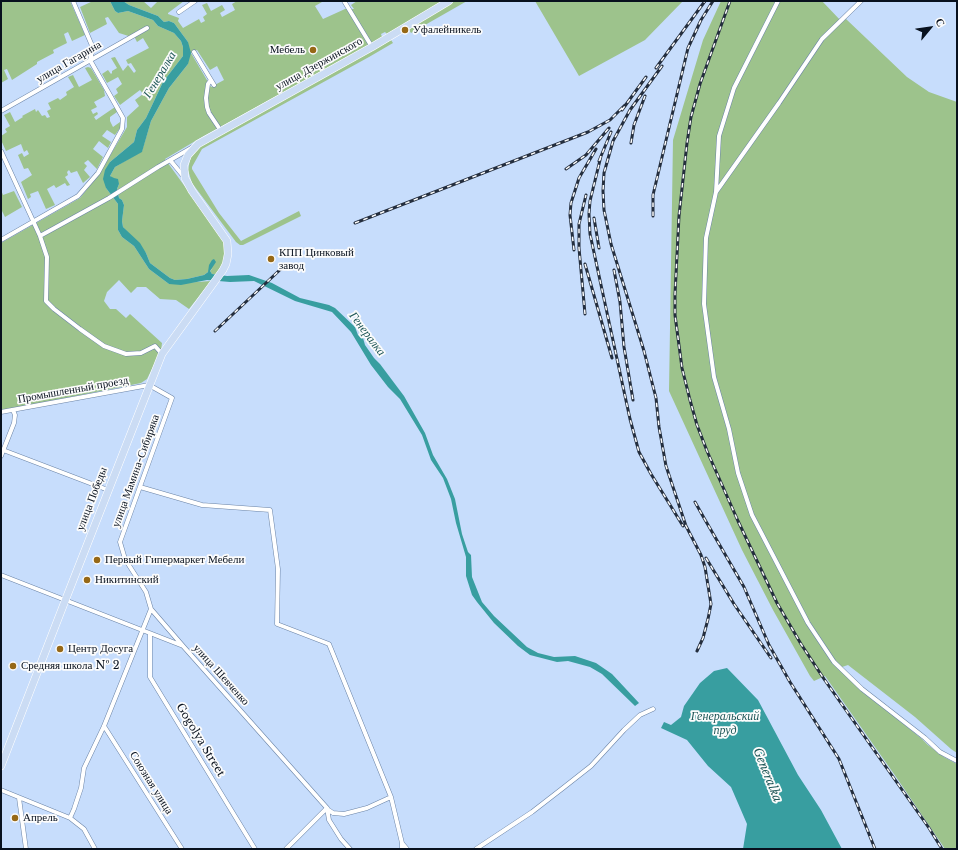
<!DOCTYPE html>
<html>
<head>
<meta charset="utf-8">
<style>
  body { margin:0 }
  #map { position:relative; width:958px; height:850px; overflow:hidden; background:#c7ddfc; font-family:"Libre Baskerville",serif }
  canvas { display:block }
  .frame { position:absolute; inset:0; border:2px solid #08111e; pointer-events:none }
  .north { position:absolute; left:910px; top:8px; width:40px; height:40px; -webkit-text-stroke:3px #fcfcfc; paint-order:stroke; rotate:61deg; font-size:11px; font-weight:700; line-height:16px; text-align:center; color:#08111e }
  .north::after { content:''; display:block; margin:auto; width:14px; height:18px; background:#08111e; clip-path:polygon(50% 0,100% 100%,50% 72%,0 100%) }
</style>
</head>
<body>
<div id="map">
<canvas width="958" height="850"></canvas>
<div class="frame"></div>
<div class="north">С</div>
</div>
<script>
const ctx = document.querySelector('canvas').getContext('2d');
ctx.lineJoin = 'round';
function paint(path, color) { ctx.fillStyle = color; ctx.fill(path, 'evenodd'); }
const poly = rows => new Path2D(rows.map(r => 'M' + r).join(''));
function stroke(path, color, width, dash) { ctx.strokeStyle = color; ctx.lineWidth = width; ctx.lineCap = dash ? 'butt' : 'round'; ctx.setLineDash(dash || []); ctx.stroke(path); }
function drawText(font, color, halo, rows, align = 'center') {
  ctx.font = font + ' "Libre Baskerville",serif'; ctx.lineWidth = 3.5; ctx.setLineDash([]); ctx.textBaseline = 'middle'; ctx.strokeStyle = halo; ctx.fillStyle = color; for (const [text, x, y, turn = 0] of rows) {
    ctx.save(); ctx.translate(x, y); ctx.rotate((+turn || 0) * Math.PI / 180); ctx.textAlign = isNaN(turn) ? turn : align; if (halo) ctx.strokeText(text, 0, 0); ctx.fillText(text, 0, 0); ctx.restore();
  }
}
paint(poly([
  [1,1,70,1,85,35,72,41,68,32,64,34,67,43,53,50,54,53,37,62,37,64,12,80,7,69,4,70,8,79,1,83],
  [93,1,110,1,115,11,118,13,128,11,153,20,158,26,174,33,181,41,183,47,183,56,163,82,146,118,137,130,134,142,110,162,106,188,118,204,118,230,122,237,134,246,149,269,169,284,211,281,189,309,176,300,160,299,146,287,137,287,131,293,119,280,107,292,104,301,110,309,116,309,126,318,130,314,162,343,161,351,147,379,141,383,1,411,1,243,80,198,99,174,127,127,127,117,139,106,135,100,143,94,140,90,120,105,114,96,118,93,116,89,122,84,118,77,107,83,102,74,108,70,111,74,112,73,112,71,117,68,111,58,115,57,123,71,128,65,134,73,136,71,131,63,128,64,126,60,149,48,143,38,137,42,135,38,119,33,108,17,105,18,107,24,90,33,80,7],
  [123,1,143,1,151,8,158,1,184,1,168,13,168,14,179,18,178,21,183,28,199,19,201,23,205,21,203,17,207,14,202,5,207,3,211,11,222,5,225,10,220,13,222,17,235,10,232,4,237,1,322,1,322,2,315,6,323,19,345,9,354,9,351,5,357,1,442,1,387,34,385,32,381,34,382,37,371,44,202,137,165,159,217,231,224,242,225,251,224,261,216,274,212,274,210,271,213,268,204,275,187,279,175,280,170,278,150,263,146,253,123,227,122,221,124,205,122,200,119,198,117,189,119,184,110,176,115,167,142,151,151,121,169,88,188,64,188,42,174,23,169,21,164,22,158,16,129,5],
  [197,50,210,70,217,66,224,80,211,87,191,53],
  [453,1,467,1,411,33,408,28],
  [535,1,683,1,645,40,579,76],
  [721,1,822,1,842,22,846,19,907,77,929,92,957,102,957,753,951,749,915,717,848,665,839,668,861,689,922,739,928,745,944,757,957,764,957,849,945,849,894,774,825,676,814,681,810,676,773,610,742,550,669,391,673,140,703,40],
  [391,40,393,43,369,57,202,149,192,167,192,169,219,213,241,241,299,211,301,216,243,245,240,245,236,242,192,183,188,170,191,155,196,149,205,143],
  [88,67,91,68,104,90,105,96,94,102,97,107,91,110,93,114,97,112,98,114,94,117,96,120,115,107,117,112,110,117,110,121,113,127,120,122,120,128,115,135,107,130,102,136,111,142,108,148,99,141,93,149,103,157,97,169,88,160,84,163,87,166,84,170,90,177,83,183,77,171,71,173,69,170,67,172,68,175,65,177,70,185,67,186,65,183,56,188,54,185,47,189,55,205,46,209,38,191,30,194,31,197,28,199,21,182,32,175,28,168,24,169,18,155,22,153,24,157,29,154,27,150,24,152,21,144,6,151,1,140,1,136,7,132,5,129,10,126,4,115,10,112,15,122,23,117,22,116,35,109,36,112,38,110,42,116,45,115,47,118,50,117,47,111,51,109,48,103,58,98,60,100,67,95,66,92,74,87,68,77,73,75,79,87,92,80,85,68],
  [1,190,3,195,14,191,22,207,5,217,1,209]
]), '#9dc38c');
paint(poly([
  [110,1,123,1,129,5,158,16,164,22,169,21,174,23,188,42,191,53,188,64,169,88,151,121,142,152,115,167,110,176,114,178,118,179,119,184,117,189,119,198,122,200,124,205,122,221,123,227,140,243,146,253,150,263,170,278,175,280,187,279,204,275,208,272,209,265,212,260,214,259,216,262,210,271,212,274,227,276,249,275,272,283,300,298,329,305,335,308,355,327,358,335,363,338,365,345,374,358,380,364,404,396,425,433,433,455,447,479,455,499,462,534,468,552,471,555,472,577,482,602,494,616,527,647,538,653,554,657,575,656,596,663,612,674,639,703,635,706,602,674,590,667,568,661,557,662,530,655,518,646,494,623,477,602,472,595,466,576,466,557,456,523,451,499,443,478,431,460,422,435,400,399,388,387,371,365,351,332,332,312,295,301,254,281,230,282,207,280,181,285,169,284,149,269,134,246,122,237,118,230,118,204,106,188,103,179,105,170,110,162,134,142,137,130,146,118,163,82,183,56,183,47,181,41,174,33,158,26,153,20,128,11,118,13,115,11],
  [727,668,758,700,798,775,821,810,842,849,743,849,747,824,731,787,708,766,687,740,661,728,664,722,671,725,681,717,684,706,700,683,714,671]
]), '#389ea0');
const minor = poly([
  [344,1,372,47],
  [861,1,822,39,779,103,716,192,706,238,704,304,714,377,729,429,738,473,752,515,808,623,834,662,862,689,925,738,940,752,957,761],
  [179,12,195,1],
  [194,52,214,85],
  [211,80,208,84,206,98,207,107,209,113,221,131],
  [1,111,147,28],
  [1,151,40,236,47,257,46,301,54,309,80,329,104,346,126,354,141,353,155,346,162,354],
  [170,160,184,177],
  [716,192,719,136,734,88,778,1],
  [40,236,109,198,158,167,193,147],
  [1,240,78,196,98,173,122,129,123,118,90,60,93,48,73,1],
  [1,412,149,385,172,398,120,542,125,559,146,592,151,609,104,726,84,768,81,788,74,809,70,818],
  [3,450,108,490],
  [1,456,14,423,15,415,13,410],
  [140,487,202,505,270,510,278,569,277,624,329,644,391,797,402,843,402,849],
  [1,575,183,646,327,808,329,820,341,839,350,849],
  [151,609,183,646],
  [150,634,150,677,255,849],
  [104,726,182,849],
  [1,790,70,818,84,829,95,849],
  [19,798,26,849],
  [327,809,333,813,344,814,367,808,391,797],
  [402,843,407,849],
  [286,849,327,808],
  [476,849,532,812,563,788,591,766,624,730,640,715,653,709]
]);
const primary = poly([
  [1,766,65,601,162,354,223,270,226,264,228,254,227,241,192,191,185,178,184,165,188,155,198,144,372,47,449,1]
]);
stroke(minor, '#6a83a6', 5);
stroke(primary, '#fff', 8);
stroke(minor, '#fff', 4);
stroke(primary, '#cbdcf4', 7);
const rail = poly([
  [730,1,700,84,691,117,687,143,679,216,675,294,675,315,682,368,690,400,697,425,707,451,738,521,777,603,801,644,824,679,929,828,942,849],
  [662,66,630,110,613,141,604,173,603,191,604,210,611,244,644,351,656,398,659,427,666,466,686,526,701,555,705,567,711,604,708,619,703,638,697,651],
  [656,68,705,1],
  [622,110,646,77],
  [631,143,634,125,645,96],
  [601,156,590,201,589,214,590,234,630,419,639,452,651,474,683,526],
  [599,161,611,132],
  [566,169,586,155,609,128],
  [653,216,653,195,688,48,701,20,713,1],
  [594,218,599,248],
  [355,223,588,132,610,120,625,105],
  [574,250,570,215,571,203,579,178,596,149],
  [585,264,612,358],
  [614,270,620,302,624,347,633,400],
  [585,314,579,248,579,224,586,195],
  [215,331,284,266],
  [695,502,704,518,744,587,769,645,790,682,839,759,875,849],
  [706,558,734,604,771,658]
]);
stroke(rail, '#242e3e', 3);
stroke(rail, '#fcfcfc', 1.5, [4.5]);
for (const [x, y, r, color] of [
  [405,30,4,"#966816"],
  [313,50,4,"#966816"],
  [271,259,4,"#966816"],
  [97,560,4,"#966816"],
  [87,580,4,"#966816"],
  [60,649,4,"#966816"],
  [13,666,4,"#966816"],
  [15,818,4,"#966816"]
]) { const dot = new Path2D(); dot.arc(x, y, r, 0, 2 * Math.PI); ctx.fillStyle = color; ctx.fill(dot); stroke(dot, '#fcfcfc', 1.5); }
drawText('11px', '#08111e', '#fcfcfc', [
  ["Уфалейникель",413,30],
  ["Мебель",305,50,"right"],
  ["КПП Цинковый",279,253],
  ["завод",279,266],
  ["Первый Гипермаркет Мебели",105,560],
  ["Никитинский",95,580],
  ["Центр Досуга",68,649],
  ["Средняя школа № 2",21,666],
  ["Апрель",23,818]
], 'left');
drawText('11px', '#08111e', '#fcfcfc', [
  ["улица Гагарина",69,62,-30],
  ["улица Дзержинского",319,64,-29],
  ["Промышленный проезд",73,390,-10],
  ["улица Мамина-Сибиряка",136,471,-70],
  ["улица Победы",92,499,-69],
  ["улица Шевченко",221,675,48],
  ["Gogolya Street",200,740,59],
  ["Союзная улица",151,783,58]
]);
drawText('italic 12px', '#1f5758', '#fcfcfc', [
  ["Генералка",160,75,-59],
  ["Генералка",367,334,53],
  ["Генеральский",725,717],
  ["пруд",725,731],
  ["Generalka",767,775,68]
]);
</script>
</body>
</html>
